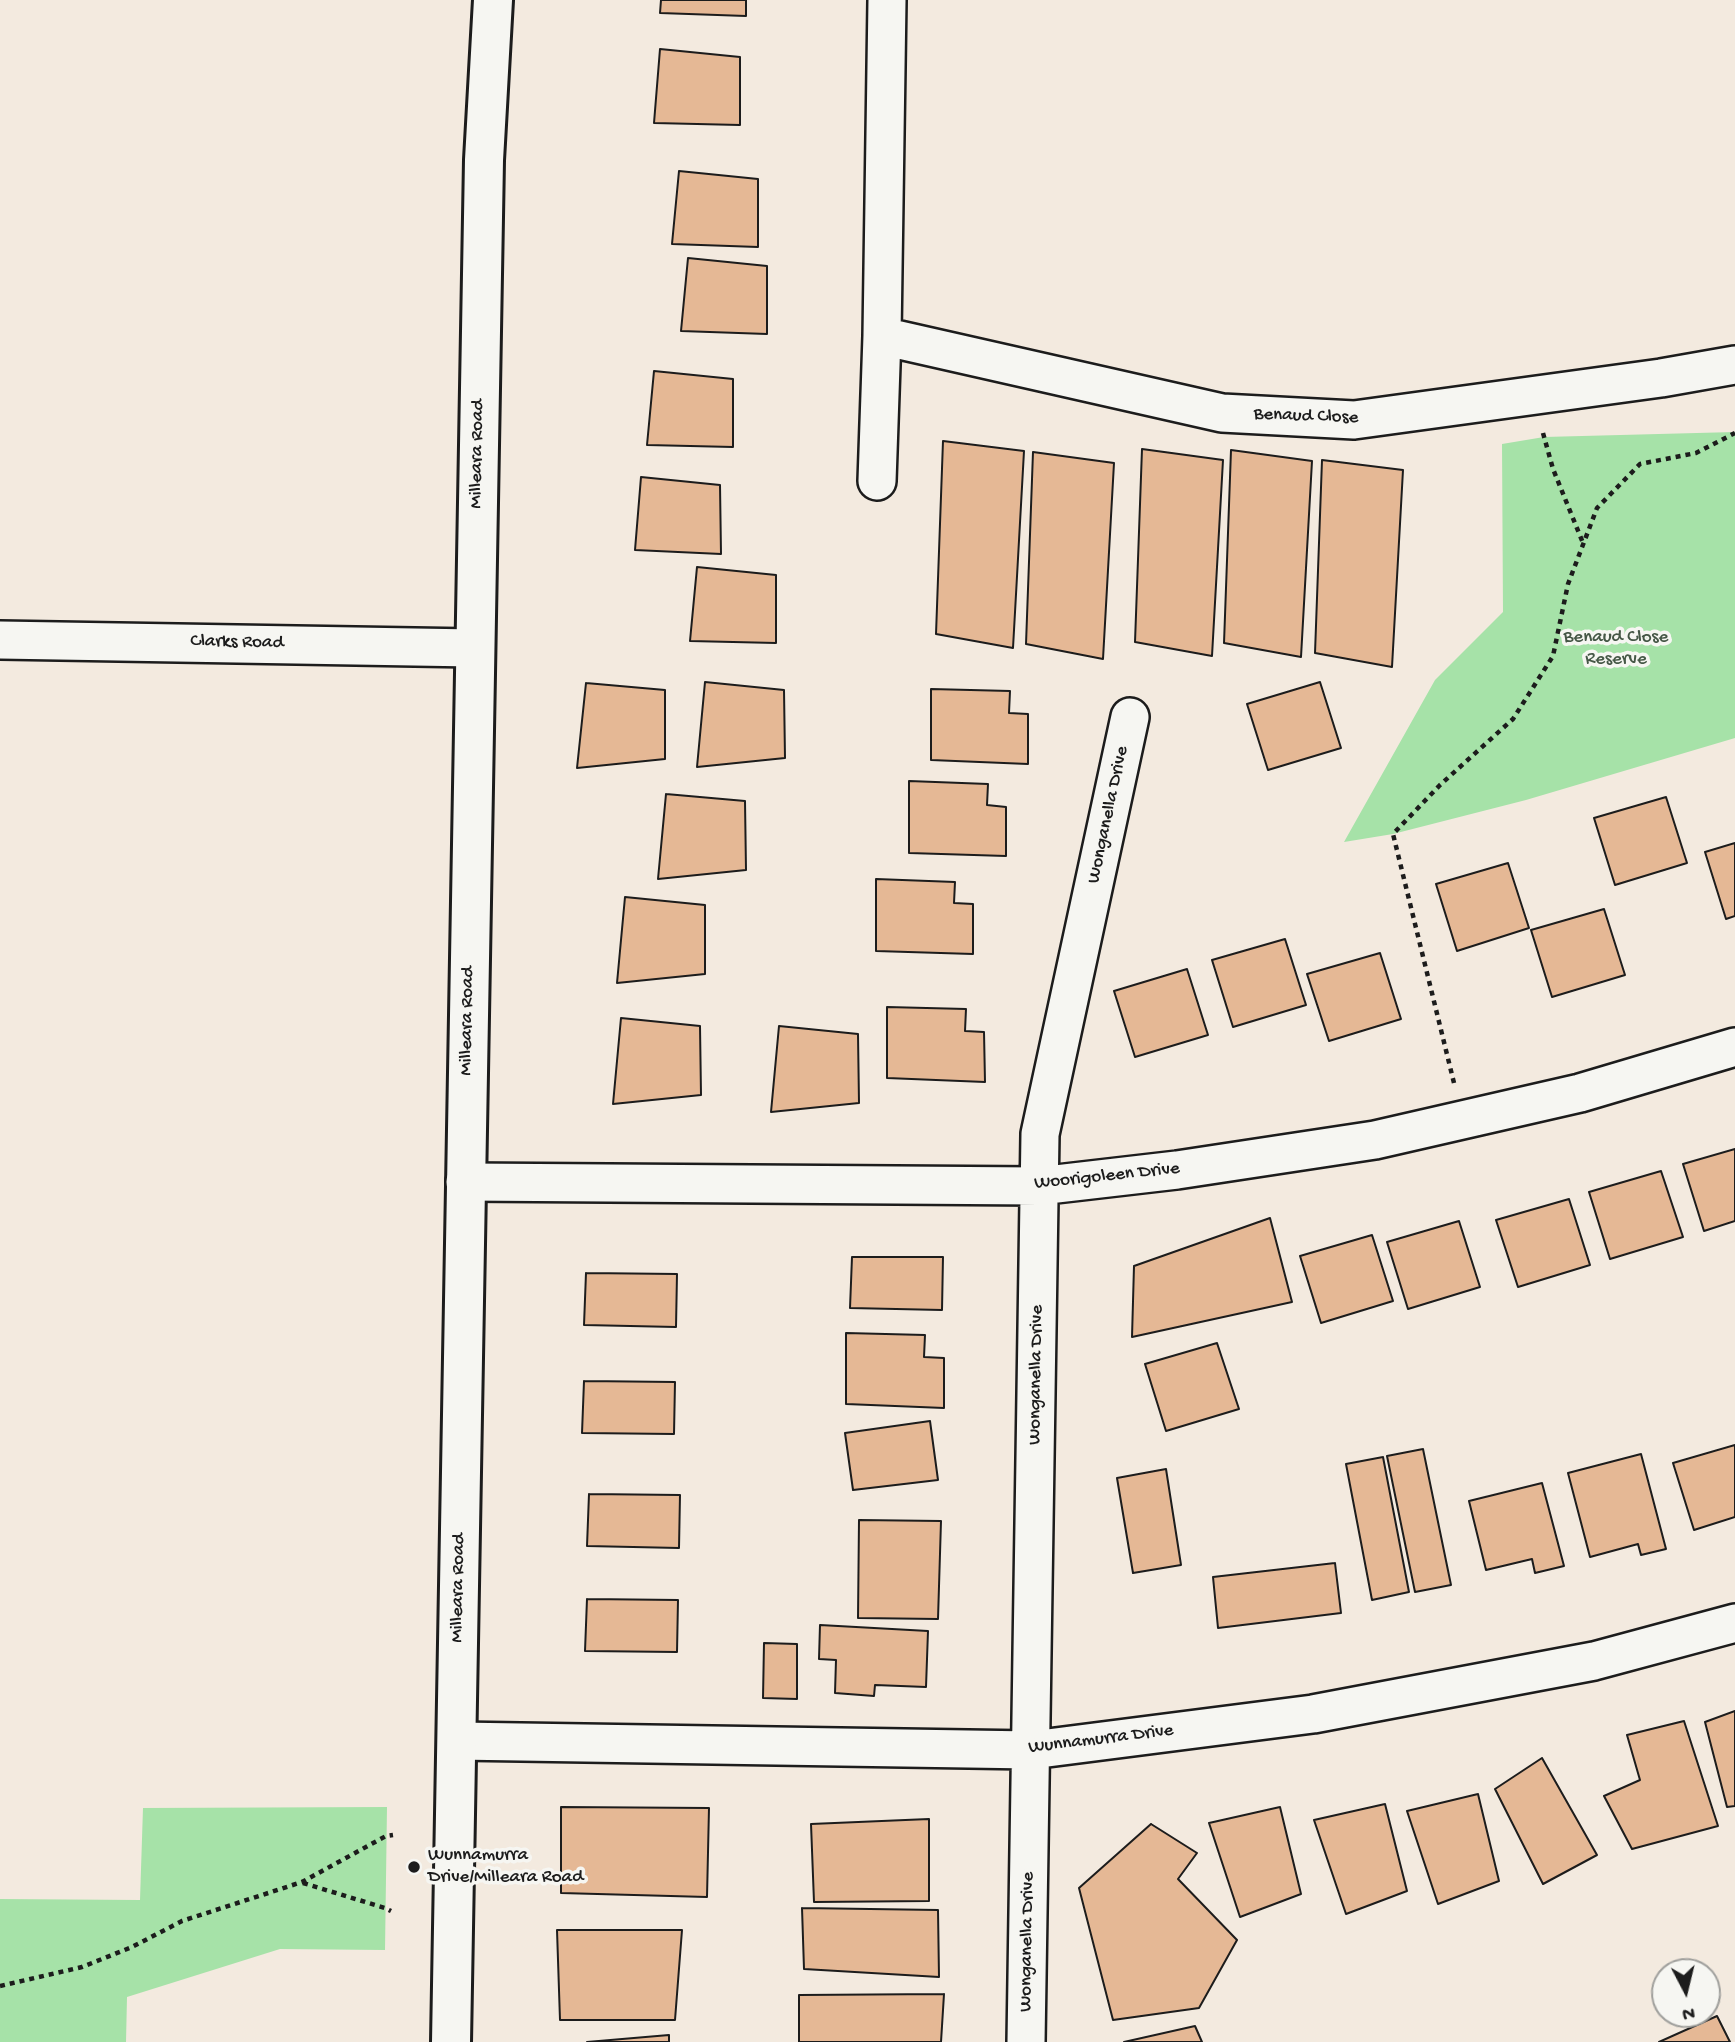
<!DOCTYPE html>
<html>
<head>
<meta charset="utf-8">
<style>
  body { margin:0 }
  #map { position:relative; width:1735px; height:2042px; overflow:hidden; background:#f3eadf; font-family:"Gochi Hand",sans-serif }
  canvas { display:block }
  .north { position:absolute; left:1651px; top:1958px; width:70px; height:70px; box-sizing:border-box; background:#f6f6f2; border:2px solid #9f9f9c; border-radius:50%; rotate:173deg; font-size:19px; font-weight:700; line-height:28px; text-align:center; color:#1c1c1c }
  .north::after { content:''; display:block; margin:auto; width:24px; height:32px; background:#1c1c1c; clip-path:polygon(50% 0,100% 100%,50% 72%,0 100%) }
</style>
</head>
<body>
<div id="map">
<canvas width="1735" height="2042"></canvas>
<div class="north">N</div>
</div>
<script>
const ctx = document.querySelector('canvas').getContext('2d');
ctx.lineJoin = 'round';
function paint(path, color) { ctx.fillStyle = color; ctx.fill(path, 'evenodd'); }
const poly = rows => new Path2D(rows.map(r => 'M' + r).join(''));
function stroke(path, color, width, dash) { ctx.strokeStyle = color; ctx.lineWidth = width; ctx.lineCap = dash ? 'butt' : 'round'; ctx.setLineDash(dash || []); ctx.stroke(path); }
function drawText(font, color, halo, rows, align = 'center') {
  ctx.font = font + ' "Gochi Hand",sans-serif'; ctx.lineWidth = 7; ctx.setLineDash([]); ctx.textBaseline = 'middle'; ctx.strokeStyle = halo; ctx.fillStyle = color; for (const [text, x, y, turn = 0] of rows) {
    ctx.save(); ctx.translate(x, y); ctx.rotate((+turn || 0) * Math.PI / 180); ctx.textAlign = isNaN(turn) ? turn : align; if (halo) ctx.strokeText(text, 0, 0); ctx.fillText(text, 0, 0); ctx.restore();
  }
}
paint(poly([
  [1735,432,1735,738,1526,800,1393,834,1344,842,1435,680,1503,612,1502,444,1544,437],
  [387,1807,385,1950,280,1949,127,1997,126,2042,0,2042,0,1899,140,1900,143,1808]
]), '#a6e2a8');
const building = poly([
  [661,0,746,0,746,16,660,13,661,0],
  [660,49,740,57,740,125,654,123,660,49],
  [679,171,758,179,758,247,672,244,679,171],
  [688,258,767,266,767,334,681,331,688,258],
  [654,371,733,379,733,447,647,445,654,371],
  [943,441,1024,451,1013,648,936,634,943,441],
  [1142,449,1223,460,1212,656,1135,642,1142,449],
  [1231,450,1312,461,1301,657,1224,643,1231,450],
  [1033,452,1114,463,1103,659,1026,644,1033,452],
  [1322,460,1403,470,1392,667,1315,653,1322,460],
  [641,477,720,485,721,554,635,550,641,477],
  [697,567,776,575,776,643,690,641,697,567],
  [705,682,784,690,785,758,697,767,705,682],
  [1320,682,1341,748,1268,770,1247,704,1320,682],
  [586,683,665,690,665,759,577,768,586,683],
  [931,689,1010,691,1009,713,1028,714,1028,764,931,760,931,689],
  [909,781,988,784,987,805,1006,807,1006,856,909,853,909,781],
  [666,794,745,801,746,870,658,879,666,794],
  [1666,797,1687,863,1615,885,1594,818,1666,797],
  [1735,843,1735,916,1726,919,1705,852,1735,843],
  [1508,863,1529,928,1457,951,1436,884,1508,863],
  [876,879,955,882,954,903,973,904,973,954,876,951,876,879],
  [625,897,705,905,705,974,617,983,625,897],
  [1604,909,1625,975,1552,997,1531,930,1604,909],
  [1285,939,1306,1005,1233,1027,1212,960,1285,939],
  [1380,953,1401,1019,1329,1041,1307,974,1380,953],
  [1187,969,1208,1035,1135,1057,1114,991,1187,969],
  [887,1007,966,1009,965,1031,984,1032,985,1082,887,1078,887,1007],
  [621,1018,700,1026,701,1095,613,1104,621,1018],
  [779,1026,858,1034,859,1103,771,1112,779,1026],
  [1735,1149,1735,1221,1704,1231,1683,1164,1735,1149],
  [1661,1171,1683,1237,1610,1259,1589,1192,1661,1171],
  [1569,1199,1590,1265,1518,1287,1496,1220,1569,1199],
  [1270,1218,1292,1302,1132,1337,1134,1266,1270,1218],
  [1459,1221,1480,1287,1408,1309,1387,1242,1459,1221],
  [1372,1235,1393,1301,1321,1323,1300,1256,1372,1235],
  [852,1257,943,1257,942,1310,850,1308,852,1257],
  [586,1273,677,1274,676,1327,584,1325,586,1273],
  [846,1333,925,1335,924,1357,944,1358,944,1408,846,1404,846,1333],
  [1217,1343,1239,1409,1166,1431,1145,1364,1217,1343],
  [584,1381,675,1382,674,1434,582,1433,584,1381],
  [930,1421,938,1480,853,1490,845,1433,930,1421],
  [1735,1445,1735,1517,1694,1530,1673,1463,1735,1445],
  [1423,1449,1451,1585,1415,1592,1387,1456,1423,1449],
  [1641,1454,1666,1549,1641,1555,1638,1544,1590,1557,1568,1473,1641,1454],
  [1383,1457,1409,1592,1372,1600,1346,1464,1383,1457],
  [1166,1469,1181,1565,1133,1573,1117,1478,1166,1469],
  [1542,1483,1564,1566,1535,1573,1532,1559,1486,1570,1469,1501,1542,1483],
  [589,1494,680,1495,679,1548,587,1546,589,1494],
  [859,1520,941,1521,938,1619,858,1618,859,1520],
  [1335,1563,1341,1613,1218,1628,1213,1577,1335,1563],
  [587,1599,678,1600,677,1652,585,1651,587,1599],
  [820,1625,928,1631,926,1687,875,1685,874,1696,835,1693,836,1660,819,1659,820,1625],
  [764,1643,797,1644,797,1699,763,1698,764,1643],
  [1735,1711,1735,1806,1727,1807,1705,1722,1735,1711],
  [1684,1721,1718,1826,1632,1849,1604,1796,1640,1780,1627,1735,1684,1721],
  [1542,1758,1597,1855,1543,1884,1495,1789,1542,1758],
  [1478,1794,1499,1881,1438,1904,1407,1811,1478,1794],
  [1385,1804,1407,1891,1346,1914,1314,1820,1385,1804],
  [561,1807,709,1808,707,1897,561,1893,561,1807],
  [1280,1807,1301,1894,1240,1917,1209,1823,1280,1807],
  [929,1819,929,1901,814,1902,811,1824,929,1819],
  [1151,1824,1197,1853,1178,1879,1237,1940,1199,2008,1113,2020,1079,1888,1151,1824],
  [802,1908,938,1910,939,1977,804,1969,802,1908],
  [557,1930,682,1930,675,2020,560,2020,557,1930],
  [944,1994,941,2042,799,2042,799,1995,944,1994],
  [1717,2016,1730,2042,1659,2042,1717,2016],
  [1195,2026,1202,2042,1124,2042,1195,2026],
  [669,2035,669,2042,587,2042,669,2035]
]);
paint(building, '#e5b895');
stroke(building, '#1c1c1c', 2);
const minor = poly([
  [882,336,1222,413,1354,420,1661,378,1735,365],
  [877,481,882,336,887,0],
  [0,640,474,648],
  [465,1182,1039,1186,1177,1170,1375,1140,1580,1093,1735,1047],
  [457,1741,1032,1750,1313,1714,1594,1661,1735,1623],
  [1026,2042,1040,1134,1130,717]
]);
const secondary = poly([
  [451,2042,484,160,493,0]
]);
stroke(minor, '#1c1c1c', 42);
stroke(secondary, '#1c1c1c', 44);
stroke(poly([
  [1543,433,1553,469,1583,543],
  [1454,1083,1393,834,1440,785,1513,719,1553,656,1568,584,1597,508,1640,464,1696,453,1735,433],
  [303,1883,385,1908,391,1911],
  [0,1986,82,1967,132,1947,182,1921,302,1882,386,1836,393,1835]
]), '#1c1c1c', 4.5, [5, 5]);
stroke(minor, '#f6f6f2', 37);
stroke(secondary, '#f6f6f2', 38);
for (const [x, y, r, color] of [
  [414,1867,7,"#1c1c1c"]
]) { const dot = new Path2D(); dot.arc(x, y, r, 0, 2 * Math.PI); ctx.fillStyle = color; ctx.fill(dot); stroke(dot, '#f6f6f2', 2.5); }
drawText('19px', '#1c1c1c', '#f6f6f2', [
  ["Benaud Close",1306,417,2],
  ["Milleara Road",478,454,-89],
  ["Clarks Road",237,643,1],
  ["Wonganella Drive",1109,815,-78],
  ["Milleara Road",468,1021,-89],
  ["Woorigoleen Drive",1107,1177,-6],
  ["Wonganella Drive",1037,1375,-89],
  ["Milleara Road",459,1588,-89],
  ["Wunnamurra Drive",1101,1740,-7],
  ["Wonganella Drive",1028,1942,-89]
]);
drawText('19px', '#455746', '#f6f6f2', [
  ["Benaud Close",1616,638],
  ["Reserve",1616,660]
]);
drawText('19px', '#1c1c1c', '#f6f6f2', [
  ["Wunnamurra",428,1856],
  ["Drive/Milleara Road",428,1878]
], 'left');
</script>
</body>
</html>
